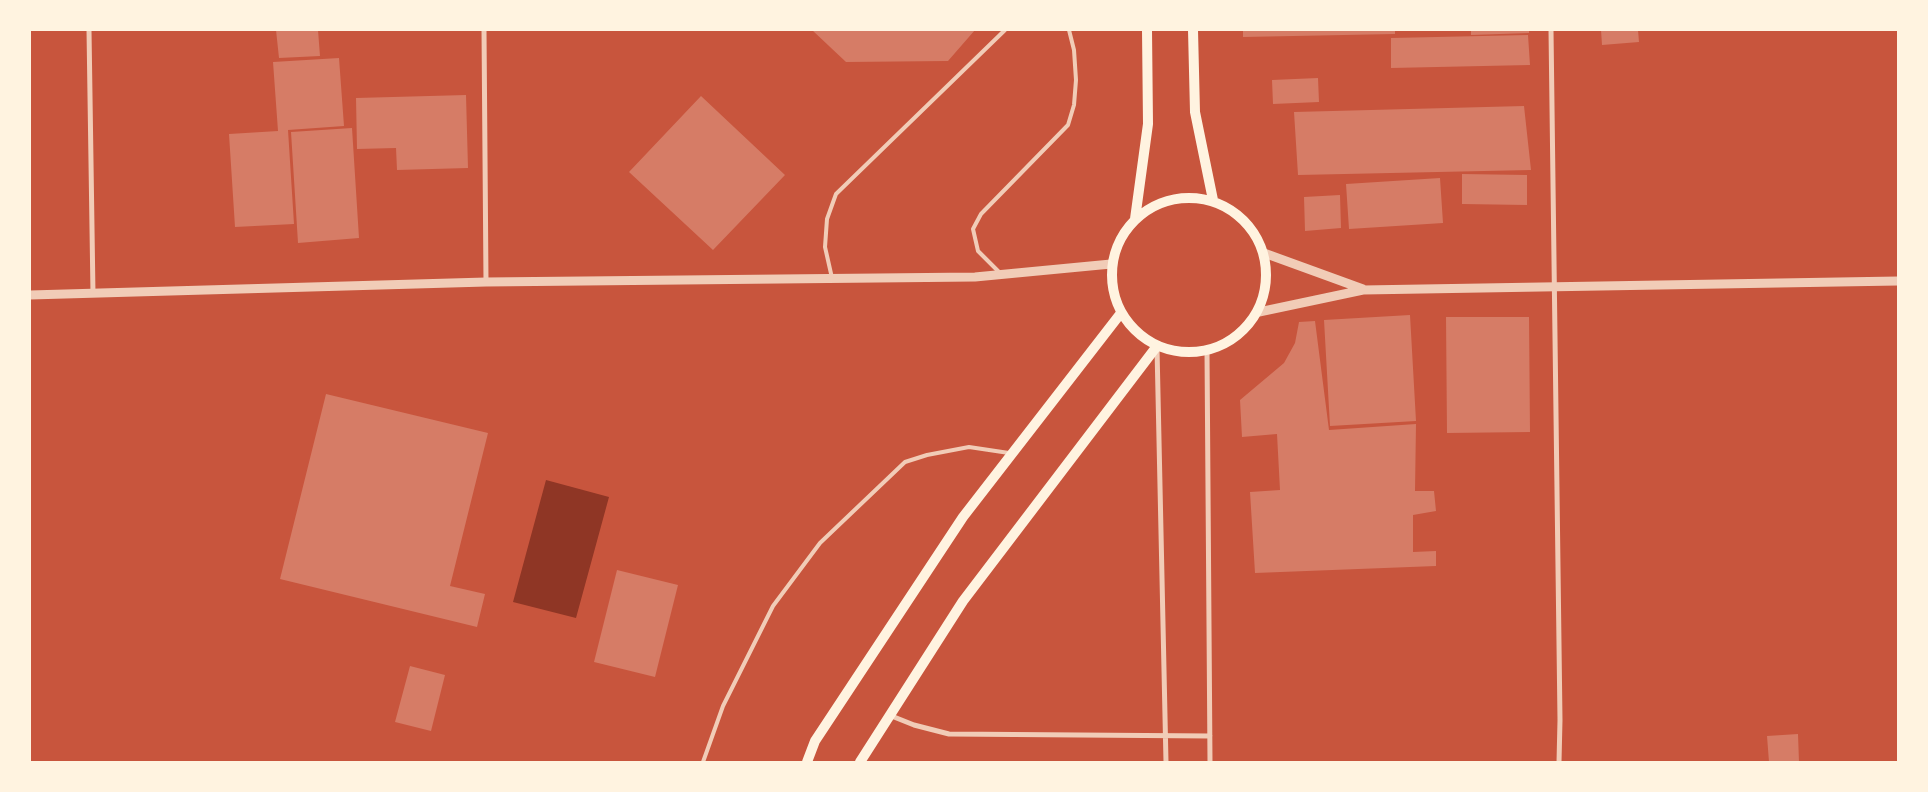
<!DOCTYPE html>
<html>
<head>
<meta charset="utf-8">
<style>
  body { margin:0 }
  #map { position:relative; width:1928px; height:792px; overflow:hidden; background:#c8553d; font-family:"PT Sans Narrow",sans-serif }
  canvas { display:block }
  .frame { position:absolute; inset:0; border:31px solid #fff3e0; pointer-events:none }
</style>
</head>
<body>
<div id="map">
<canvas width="1928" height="792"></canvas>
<div class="frame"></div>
</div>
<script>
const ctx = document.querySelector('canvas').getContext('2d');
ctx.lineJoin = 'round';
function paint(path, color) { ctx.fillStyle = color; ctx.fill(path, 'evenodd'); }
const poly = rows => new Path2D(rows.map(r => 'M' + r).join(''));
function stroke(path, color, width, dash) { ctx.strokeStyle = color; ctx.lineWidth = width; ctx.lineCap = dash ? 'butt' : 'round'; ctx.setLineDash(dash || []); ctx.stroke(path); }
paint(poly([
  [546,480,609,497,576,618,513,602]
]), '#8f3625');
paint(poly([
  [276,30,318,30,320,56,279,58],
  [812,30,975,30,948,61,846,62],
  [1243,30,1395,30,1395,34,1243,37],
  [1471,30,1529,30,1529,33,1471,35],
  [1601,30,1638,30,1639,42,1602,45],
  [1528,35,1530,65,1391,68,1391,38],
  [339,58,344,126,288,130,294,224,235,227,229,134,278,131,273,62],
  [1318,78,1319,102,1273,104,1272,80],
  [466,95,468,168,397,170,396,148,357,149,356,98],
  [701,96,785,175,713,250,629,172],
  [1524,106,1531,170,1298,175,1294,112],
  [352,128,359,238,298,243,291,132],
  [1462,174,1527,175,1527,205,1462,204],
  [1440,178,1443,223,1349,229,1346,184],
  [1340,195,1341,228,1305,231,1304,197],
  [1410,315,1416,421,1330,426,1324,320],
  [1446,317,1529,317,1530,432,1447,433],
  [1315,321,1329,430,1416,424,1415,491,1434,491,1436,511,1413,515,1413,552,1436,551,1436,566,1255,573,1250,492,1280,490,1277,434,1242,437,1240,400,1284,363,1295,343,1299,322],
  [326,394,488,433,450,586,485,594,477,627,280,579],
  [617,570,678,585,655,677,594,662],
  [410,666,445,675,431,731,395,722],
  [1798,734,1799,762,1769,762,1767,736]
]), '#d67c66');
stroke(poly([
  [1000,273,978,251,973,229,981,214,1068,125,1074,105,1076,80,1074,50,1069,30],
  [832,278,825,247,827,219,836,194,1005,30],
  [703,762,723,706,773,606,820,543,905,462,927,455,969,447,1009,453]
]), '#f1ccb7', 4);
stroke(poly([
  [89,30,93,294],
  [484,30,486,282],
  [1551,30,1560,720,1559,762],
  [1157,348,1166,762],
  [1207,351,1210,762],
  [889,715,914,725,949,734,1210,736]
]), '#f1ccb7', 5);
stroke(poly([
  [1264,253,1363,289],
  [30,295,486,282,975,277,1111,264],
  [1259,312,1363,290,1898,281]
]), '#f1ccb7', 9);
stroke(poly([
  [1193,30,1195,112,1213,200],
  '1112 275a77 77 0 1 1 154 0a77 77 0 1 1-154 0Z',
  [1135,219,1148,124,1147,30],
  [807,762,815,741,963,517,1121,313],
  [860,762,963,601,1157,346]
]), '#fff3e0', 10);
</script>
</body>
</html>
